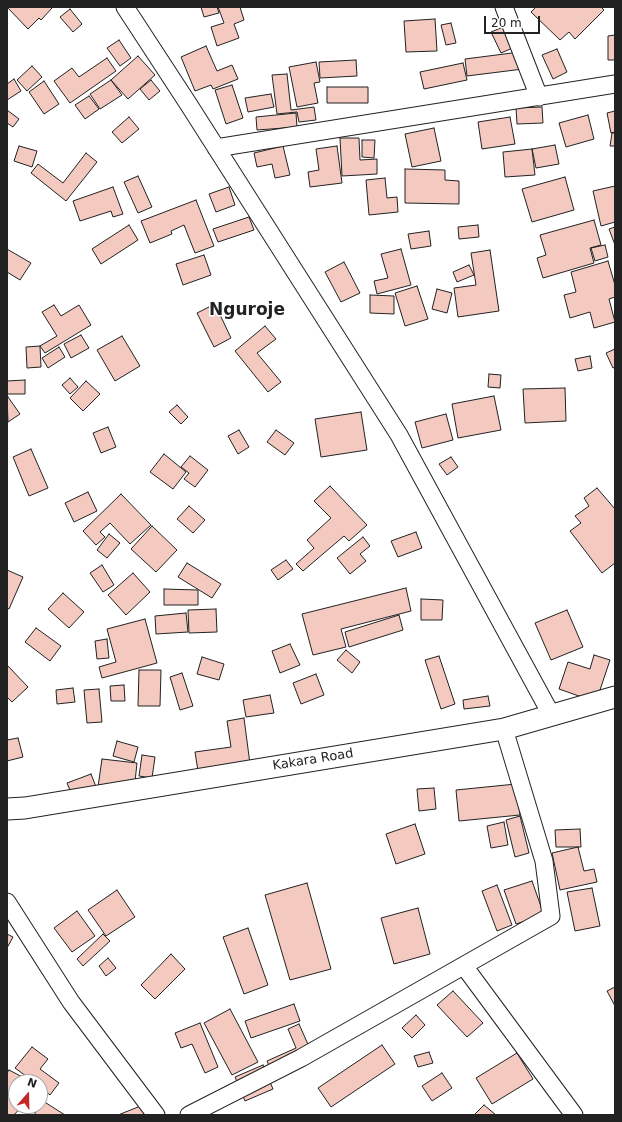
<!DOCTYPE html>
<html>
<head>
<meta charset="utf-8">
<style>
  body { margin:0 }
  #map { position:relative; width:622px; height:1122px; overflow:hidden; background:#fff; font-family:"DejaVu Sans",sans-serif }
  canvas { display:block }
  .frame { position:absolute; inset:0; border:8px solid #222; pointer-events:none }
  .north { position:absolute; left:8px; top:1074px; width:40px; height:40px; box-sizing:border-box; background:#fff; border:1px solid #a7a7a7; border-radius:50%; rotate:20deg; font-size:11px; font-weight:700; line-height:16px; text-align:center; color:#222 }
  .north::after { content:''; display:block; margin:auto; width:14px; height:18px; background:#c62828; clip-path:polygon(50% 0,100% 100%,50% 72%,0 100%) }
  .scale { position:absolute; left:484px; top:16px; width:56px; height:18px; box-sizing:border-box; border:2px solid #222; border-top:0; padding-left:5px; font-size:12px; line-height:14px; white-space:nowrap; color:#222; -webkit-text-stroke:3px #fff; paint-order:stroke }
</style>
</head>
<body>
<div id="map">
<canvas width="622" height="1122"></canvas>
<div class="frame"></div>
<div class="north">N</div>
<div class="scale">20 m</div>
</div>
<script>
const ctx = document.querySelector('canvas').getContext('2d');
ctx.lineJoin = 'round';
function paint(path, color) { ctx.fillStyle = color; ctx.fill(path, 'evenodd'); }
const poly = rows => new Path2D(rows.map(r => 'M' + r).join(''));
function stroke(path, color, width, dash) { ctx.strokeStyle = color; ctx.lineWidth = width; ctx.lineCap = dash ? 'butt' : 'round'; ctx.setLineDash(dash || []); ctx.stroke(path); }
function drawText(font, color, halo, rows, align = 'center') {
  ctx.font = font + ' "DejaVu Sans",sans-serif'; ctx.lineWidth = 3; ctx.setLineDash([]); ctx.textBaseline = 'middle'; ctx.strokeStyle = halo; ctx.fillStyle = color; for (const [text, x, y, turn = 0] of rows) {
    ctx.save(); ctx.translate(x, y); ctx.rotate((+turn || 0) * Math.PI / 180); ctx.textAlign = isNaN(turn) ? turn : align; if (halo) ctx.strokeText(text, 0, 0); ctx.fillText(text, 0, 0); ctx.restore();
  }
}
const building = poly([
  [7,7,53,7,41,20,39,18,28,29,7,7],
  [201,7,217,7,219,13,204,17,201,7],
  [218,7,240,7,244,20,234,24,239,38,217,46,211,27,224,23,218,7],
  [536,7,601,7,604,10,575,39,569,32,560,40,531,12,536,7],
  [70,9,82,24,73,32,60,17,70,9],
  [435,19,437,51,406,52,404,21,435,19],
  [451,23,456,43,446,45,441,25,451,23],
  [508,25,517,46,501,53,491,32,508,25],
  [615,35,615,60,608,60,608,36,615,35],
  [119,40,131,58,120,66,107,48,119,40],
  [206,46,217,71,232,65,238,79,213,89,211,85,195,91,181,57,206,46],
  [557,49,567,72,553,79,542,55,557,49],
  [520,52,523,69,467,76,465,59,520,52],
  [138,56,155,75,128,99,111,80,138,56],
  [107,58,116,71,70,103,54,81,72,68,79,77,107,58],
  [356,60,357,76,320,78,319,62,356,60],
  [316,62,320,82,314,83,318,103,297,107,289,67,316,62],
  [463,63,467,80,424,89,420,72,463,63],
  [32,66,42,77,27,91,17,80,32,66],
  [287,74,291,110,314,107,316,120,299,122,297,112,277,114,272,75,287,74],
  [14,79,21,91,7,100,7,84,14,79],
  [111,80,122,95,100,109,90,94,111,80],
  [151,80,160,91,149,100,140,89,151,80],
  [44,81,59,104,44,114,29,92,44,81],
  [232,85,243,118,226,124,215,90,232,85],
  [327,87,368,87,368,103,327,103,327,87],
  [271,94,274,107,248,112,245,98,271,94],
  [89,96,99,109,85,119,75,105,89,96],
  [542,107,543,123,517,124,516,108,542,107],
  [7,110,19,119,13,127,7,123,7,110],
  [615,111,615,132,611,133,607,113,615,111],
  [296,113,297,127,257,130,256,117,296,113],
  [588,115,594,139,566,147,559,123,588,115],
  [129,117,139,129,122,143,112,132,129,117],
  [510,117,515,144,482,149,478,122,510,117],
  [434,128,441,161,412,167,405,134,434,128],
  [612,133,615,133,615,146,610,146,612,133],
  [340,138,359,138,360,160,377,159,377,174,342,176,340,138],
  [362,140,375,140,374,158,362,157,362,140],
  [555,145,559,164,536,168,532,149,555,145],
  [19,146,37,151,32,167,14,161,19,146],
  [283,146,290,175,275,178,272,164,257,167,254,153,283,146],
  [337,146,342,183,310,187,308,172,319,170,316,149,337,146],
  [532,149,535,175,505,177,503,152,532,149],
  [86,153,97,162,66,201,31,173,38,164,63,183,86,153],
  [405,169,445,170,445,180,459,181,459,204,405,203,405,169],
  [138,176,152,207,138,213,124,182,138,176],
  [565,177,574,210,532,222,522,189,565,177],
  [385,178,387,198,397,197,398,212,369,215,366,180,385,178],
  [615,186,615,222,601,226,593,191,615,186],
  [113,187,123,214,113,217,111,211,80,221,73,201,113,187],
  [229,187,235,205,216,212,209,194,229,187],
  [196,200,214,246,195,253,184,225,171,231,172,234,150,243,141,221,196,200],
  [249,217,254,230,218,242,213,229,249,217],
  [594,220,601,245,590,248,594,263,543,278,537,258,546,255,540,235,594,220],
  [129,225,138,240,101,264,92,249,129,225],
  [478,225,479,237,459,239,458,227,478,225],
  [615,227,615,245,609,229,615,227],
  [429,231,431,246,411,249,408,234,429,231],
  [605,245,608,257,595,261,591,248,605,245],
  [7,249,31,263,20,280,7,272,7,249],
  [401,249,411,285,377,294,374,281,388,278,381,254,401,249],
  [490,250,499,311,458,317,454,288,476,285,471,253,490,250],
  [204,255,211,275,183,285,176,264,204,255],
  [608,261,615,285,615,297,609,299,615,322,594,328,590,312,570,318,564,295,576,292,571,272,608,261],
  [344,262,360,293,341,302,325,272,344,262],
  [469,265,474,275,457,282,453,272,469,265],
  [417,286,428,319,405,326,395,293,417,286],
  [437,289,452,293,447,313,432,309,437,289],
  [370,295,394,296,394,314,370,313,370,295],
  [215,304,231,338,214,347,197,313,215,304],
  [54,305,61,316,79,305,91,325,45,353,40,346,57,336,42,312,54,305],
  [265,326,276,339,257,353,281,382,268,392,235,351,265,326],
  [81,335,89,348,71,358,64,344,81,335],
  [122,336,140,366,115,381,97,350,122,336],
  [40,346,41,367,27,368,26,347,40,346],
  [59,347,65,357,48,368,42,358,59,347],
  [615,349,615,367,613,368,606,353,615,349],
  [590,356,592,368,578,371,575,359,590,356],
  [489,374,501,375,500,388,488,387,489,374],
  [70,378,78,387,70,394,62,385,70,378],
  [25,380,25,394,7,394,7,381,25,380],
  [86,381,100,394,83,411,70,398,86,381],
  [565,388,566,421,525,423,523,389,565,388],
  [494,396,501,430,458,438,452,404,494,396],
  [8,397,20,414,8,422,7,398,8,397],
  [177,405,188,417,181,424,169,412,177,405],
  [361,412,367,450,321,457,315,419,361,412],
  [446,414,453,440,422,448,415,422,446,414],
  [108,427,116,447,101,453,93,433,108,427],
  [239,430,249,447,238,454,228,436,239,430],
  [276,430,294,443,285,455,267,442,276,430],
  [31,449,48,488,29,496,13,457,31,449],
  [164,454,186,472,173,489,150,472,164,454],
  [190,456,208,470,195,487,184,479,189,473,181,467,190,456],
  [451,457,458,467,447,475,439,464,451,457],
  [330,486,367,525,349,541,344,536,303,571,296,564,314,548,307,540,331,518,314,501,330,486],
  [597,488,615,509,615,563,602,573,570,531,581,523,575,516,589,506,584,498,597,488],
  [88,492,97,511,74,522,65,503,88,492],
  [121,494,151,525,130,544,110,523,100,532,105,537,96,545,83,531,121,494],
  [189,506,205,520,193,533,177,519,189,506],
  [152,526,177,550,156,572,131,549,152,526],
  [416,532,422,548,398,557,391,541,416,532],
  [109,534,120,543,107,558,97,550,109,534],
  [363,537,370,546,360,554,366,561,350,574,337,558,363,537],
  [286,560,293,569,278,580,271,570,286,560],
  [187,563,221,584,212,598,178,577,187,563],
  [102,565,114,585,103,592,90,573,102,565],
  [7,570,23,577,9,609,7,608,7,570],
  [133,573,150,592,126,615,108,595,133,573],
  [406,588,411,611,341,629,346,647,313,655,302,614,406,588],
  [164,589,198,590,198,605,164,605,164,589],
  [63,593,84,612,69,628,48,609,63,593],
  [421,599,443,600,442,620,421,620,421,599],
  [216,609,217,632,189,633,188,610,216,609],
  [567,610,583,647,551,660,535,623,567,610],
  [186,613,188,632,156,634,155,616,186,613],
  [399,615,403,630,349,647,345,632,399,615],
  [145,619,157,663,102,678,99,667,116,662,107,629,145,619],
  [36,628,61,646,50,661,25,642,36,628],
  [107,639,109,658,97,659,95,641,107,639],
  [290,644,300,665,280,673,272,651,290,644],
  [346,650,360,662,352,673,337,660,346,650],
  [594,655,610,660,596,702,559,689,568,662,590,669,594,655],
  [439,656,455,704,441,709,425,660,439,656],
  [202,657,224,664,219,680,197,674,202,657],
  [7,665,28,687,12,702,7,697,7,665],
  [139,670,161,670,160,706,138,706,139,670],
  [182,673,193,706,180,710,170,677,182,673],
  [316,674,324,695,301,704,293,683,316,674],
  [124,685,125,701,111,701,110,686,124,685],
  [73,688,75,702,57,704,56,690,73,688],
  [99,689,102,722,87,723,84,690,99,689],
  [270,695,274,713,246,717,243,700,270,695],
  [488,696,490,706,464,709,463,700,488,696],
  [244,718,250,764,198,771,195,752,231,747,227,721,244,718],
  [18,738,23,757,7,761,7,740,18,738],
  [117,741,138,747,134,762,113,756,117,741],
  [142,755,155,757,152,778,139,776,142,755],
  [102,759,137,763,134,791,98,787,102,759],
  [91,774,98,792,75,802,67,783,91,774],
  [516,784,520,815,459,821,456,790,516,784],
  [434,788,436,809,419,811,417,789,434,788],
  [520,816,529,853,515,857,506,820,520,816],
  [504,822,508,845,491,848,487,826,504,822],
  [415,824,425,854,396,864,386,834,415,824],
  [580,829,581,847,556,847,555,830,580,829],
  [578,847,584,871,594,869,597,882,560,890,552,853,578,847],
  [532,881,544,915,516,924,504,890,532,881],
  [307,883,331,969,290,980,265,895,307,883],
  [497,885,512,925,497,931,482,891,497,885],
  [592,888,600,926,575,931,567,892,592,888],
  [117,890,135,917,106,936,88,910,117,890],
  [418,908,430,954,394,964,381,918,418,908],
  [77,911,95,936,72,952,54,928,77,911],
  [248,928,268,985,244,994,223,937,248,928],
  [7,934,13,937,7,948,7,934],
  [103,934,110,941,83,966,77,959,103,934],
  [171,954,185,969,155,999,141,985,171,954],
  [108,958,116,968,106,976,99,966,108,958],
  [615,987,615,1006,607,991,615,987],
  [453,991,483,1023,467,1037,437,1005,453,991],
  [294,1004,300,1021,251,1038,245,1021,294,1004],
  [230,1009,258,1062,232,1075,204,1023,230,1009],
  [416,1015,425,1025,412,1038,402,1028,416,1015],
  [200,1023,218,1067,205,1073,192,1044,181,1048,175,1033,200,1023],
  [299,1024,314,1058,273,1075,267,1061,296,1048,288,1029,299,1024],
  [382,1045,395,1064,331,1107,318,1088,382,1045],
  [32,1047,48,1059,40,1069,59,1083,50,1095,40,1087,40,1082,34,1082,15,1068,32,1047],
  [429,1052,433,1063,418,1067,414,1056,429,1052],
  [517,1053,533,1079,492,1104,476,1078,517,1053],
  [263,1065,273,1089,245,1101,235,1077,263,1065],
  [9,1070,32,1082,16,1082,16,1106,22,1106,14,1115,7,1115,7,1073,9,1070],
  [442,1073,452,1088,432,1101,422,1086,442,1073],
  [43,1101,65,1115,34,1115,43,1101],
  [143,1105,147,1115,118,1115,143,1105],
  [484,1105,496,1115,474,1115,484,1105]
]);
paint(building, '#f3c9c0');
stroke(building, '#222', 1);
const minor = poly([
  [125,7,189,105,399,435,552,716],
  [504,7,539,97],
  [216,148,615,84],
  [7,902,71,1002,156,1115],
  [464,966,574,1115],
  [189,1115,301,1058,551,916,544,861,504,729]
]);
const tertiary = poly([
  [7,809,25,808,504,729,615,697]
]);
stroke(minor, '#222', 19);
stroke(tertiary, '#222', 23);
stroke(minor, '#fff', 17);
stroke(tertiary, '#fff', 21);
drawText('13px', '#222', '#fff', [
  ["Kakara Road",313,760,-9]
]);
drawText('bold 17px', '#222', '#fff', [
  ["Nguroje",247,311]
]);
</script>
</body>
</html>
